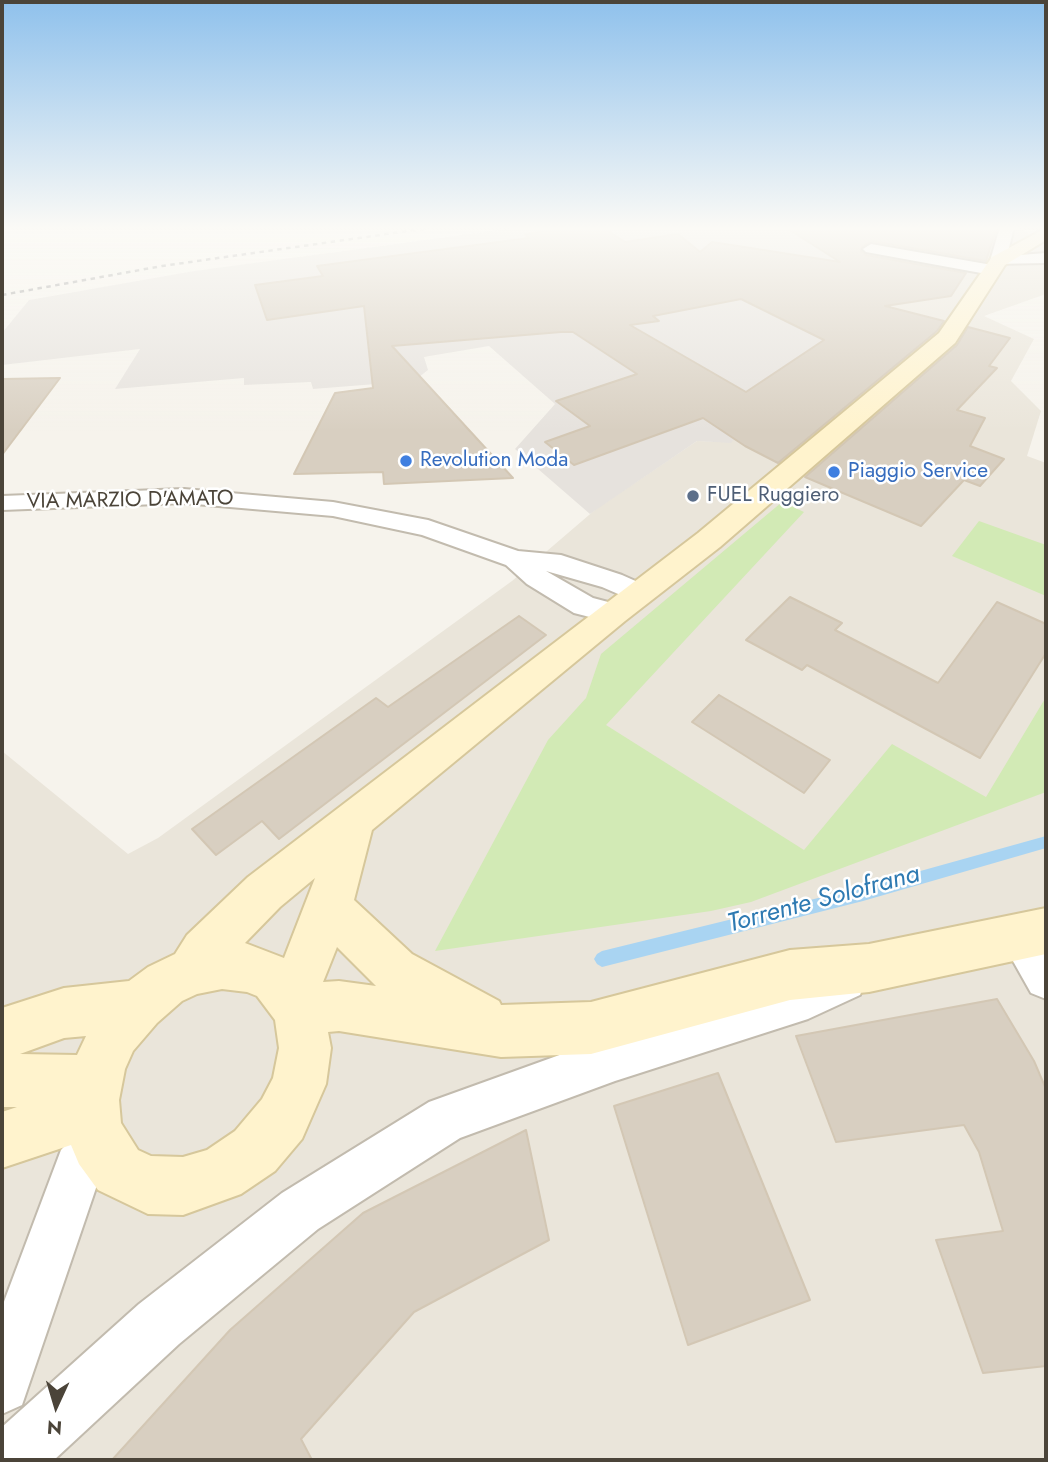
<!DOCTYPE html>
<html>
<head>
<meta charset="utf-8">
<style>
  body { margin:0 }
  #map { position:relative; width:1048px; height:1462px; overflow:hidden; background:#f6f3ec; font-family:Jost,sans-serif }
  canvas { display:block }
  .frame { position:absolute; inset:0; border:4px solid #4b4439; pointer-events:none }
  .north { position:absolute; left:21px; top:1371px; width:70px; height:70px; -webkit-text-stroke:5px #fff; paint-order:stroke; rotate:184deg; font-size:19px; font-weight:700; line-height:28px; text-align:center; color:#4b4439 }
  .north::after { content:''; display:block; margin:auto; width:24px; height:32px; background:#4b4439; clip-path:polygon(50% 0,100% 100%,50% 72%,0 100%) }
</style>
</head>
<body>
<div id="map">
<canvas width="1048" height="1462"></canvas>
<div class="frame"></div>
<div class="north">N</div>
</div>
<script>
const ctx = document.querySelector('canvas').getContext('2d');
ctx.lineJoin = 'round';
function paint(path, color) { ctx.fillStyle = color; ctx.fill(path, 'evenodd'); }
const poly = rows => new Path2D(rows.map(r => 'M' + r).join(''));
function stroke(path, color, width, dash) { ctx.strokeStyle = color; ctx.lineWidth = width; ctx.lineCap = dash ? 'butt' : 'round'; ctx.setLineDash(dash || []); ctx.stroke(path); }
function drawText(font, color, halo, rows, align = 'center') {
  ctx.font = font + ' Jost,sans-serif'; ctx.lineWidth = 5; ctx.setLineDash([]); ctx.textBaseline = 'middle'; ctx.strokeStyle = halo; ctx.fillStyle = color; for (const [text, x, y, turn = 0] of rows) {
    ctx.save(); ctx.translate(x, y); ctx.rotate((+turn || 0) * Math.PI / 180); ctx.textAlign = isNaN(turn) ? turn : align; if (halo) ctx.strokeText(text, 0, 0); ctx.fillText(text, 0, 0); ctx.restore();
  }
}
paint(poly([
  [854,227,1015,227,1046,241,1046,294,984,316,1034,339,1011,381,1041,411,1027,456,1046,463,1046,1460,2,1460,2,751,128,854,158,838,512,581,596,509,697,441,731,442,865,233]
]), '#eae5da');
paint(poly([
  [522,227,854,227,866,234,845,237,880,323,744,427,731,443,697,441,590,514,515,449,555,404,489,346,424,357,428,370,414,381,313,389,311,382,244,385,244,378,115,389,140,349,2,365,2,333,29,300,194,271]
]), '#e6e2dd');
paint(poly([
  [782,502,804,512,606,725,804,850,892,744,986,797,1046,697,1046,792,751,902,711,911,435,951,548,740,586,698,601,654],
  [979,521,1046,545,1046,596,952,556]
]), '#d2eab5');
paint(poly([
  [1046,836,1046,848,863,901,602,967,597,964,594,959,597,954,602,951,863,887,1046,836]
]), '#a9d4f2');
const building = poly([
  [576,227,602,227,625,242,678,234,700,252,712,242,840,262,785,227,997,227,986,261,871,241,862,247,861,251,866,255,966,273,951,296,885,306,944,321,937,331,778,463,745,446,703,418,574,465,545,442,590,426,556,401,637,374,573,332,561,332,392,346,513,478,384,484,383,472,294,474,335,393,373,388,364,306,267,320,255,285,323,276,317,266,529,238,525,234,576,227],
  [741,299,824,340,746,392,630,325,659,321,653,316,741,299],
  [968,327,1010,338,989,366,997,368,957,410,985,418,970,446,1004,459,980,486,964,480,921,526,805,477,957,345,968,327],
  [60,378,2,455,2,379,60,378],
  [790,597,842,623,835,630,938,683,997,602,1046,624,1046,653,980,758,807,665,802,670,746,640,790,597],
  [519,616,546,635,279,839,262,821,216,855,192,829,376,698,388,707,519,616],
  [719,695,830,760,804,793,692,722,719,695],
  [997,999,1034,1061,1046,1089,1046,1366,983,1373,936,1240,1003,1231,979,1152,964,1125,836,1142,796,1036,997,999],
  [718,1073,810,1300,688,1345,614,1106,718,1073],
  [526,1130,549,1240,414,1312,301,1439,312,1460,112,1460,230,1330,363,1213,526,1130]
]);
paint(building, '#d8cfc1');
stroke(building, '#d3c7b4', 2);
const street = poly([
  [1000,227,1014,227,1007,256,1046,253,1046,263,992,264,990,261,1000,227],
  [871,244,992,265,1000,270,992,275,866,252,863,249,871,244],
  [184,489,333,502,428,520,518,551,561,555,622,575,649,587,653,594,649,601,639,603,602,587,546,571,593,598,623,606,627,613,623,620,613,623,574,613,527,584,506,565,422,535,333,516,184,503,2,510,2,496,184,489],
  [1020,918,1034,924,1046,941,1046,999,1031,993,1000,938,1006,924,1020,918],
  [845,959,860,965,866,980,860,995,808,1019,615,1081,460,1138,318,1229,179,1344,54,1460,2,1460,2,1427,139,1304,282,1193,429,1102,615,1035,789,983,845,959],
  [99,1120,116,1127,123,1144,116,1161,98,1182,22,1405,2,1414,2,1307,61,1150,82,1127,99,1120]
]);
const secondary = poly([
  [1046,228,1046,240,1005,265,955,343,720,547,625,621,372,830,354,900,412,954,499,1001,501,1005,591,1002,790,950,869,944,1046,908,1046,954,869,992,790,1000,591,1054,501,1057,339,1031,328,1032,331,1048,326,1084,302,1139,275,1171,241,1194,183,1215,148,1214,98,1190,79,1164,71,1145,2,1168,2,1112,17,1107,2,1107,2,1008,64,988,129,981,148,967,175,954,187,935,248,877,698,533,939,333,992,257,1046,228],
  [315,878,284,958,245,943,280,907,315,878],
  [337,947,376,986,339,981,323,982,337,947],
  [222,989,247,992,257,996,275,1020,279,1048,273,1078,262,1099,235,1131,207,1150,183,1157,151,1156,138,1150,121,1123,119,1100,125,1069,133,1051,157,1023,182,1001,197,994,222,989],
  [86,1036,77,1055,20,1054,64,1038,86,1036]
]);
stroke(street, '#c2bbae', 4);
stroke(secondary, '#d6c79b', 4);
paint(street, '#fff');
paint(secondary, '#fff3cd');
stroke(poly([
  [2,295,162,266,436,227]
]), '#9a9a9a', 2.5, [4.5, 4.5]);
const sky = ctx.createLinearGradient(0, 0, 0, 431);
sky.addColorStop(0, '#8fc1ec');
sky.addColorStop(0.53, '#fbfaf6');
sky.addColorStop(1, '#fbfaf600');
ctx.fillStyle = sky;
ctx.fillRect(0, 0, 1048, 431);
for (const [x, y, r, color] of [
  [406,461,7,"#3f7fe0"],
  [834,472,7,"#3f7fe0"],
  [693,496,7,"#5c6f8a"]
]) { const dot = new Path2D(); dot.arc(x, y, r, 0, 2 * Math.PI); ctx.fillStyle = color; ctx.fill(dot); stroke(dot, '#fff', 2.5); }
drawText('21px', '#366cbe', '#fff', [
  ["Revolution Moda",420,461],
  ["Piaggio Service",848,472]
], 'left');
drawText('21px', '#4e5e75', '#fff', [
  ["FUEL Ruggiero",707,496]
], 'left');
drawText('21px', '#4b4439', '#fff', [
  ["VIA MARZIO D'AMATO",130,501,-1]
]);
drawText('italic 26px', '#2e7ab2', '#fff', [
  ["Torrente Solofrana",824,900,-15]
]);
</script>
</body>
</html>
